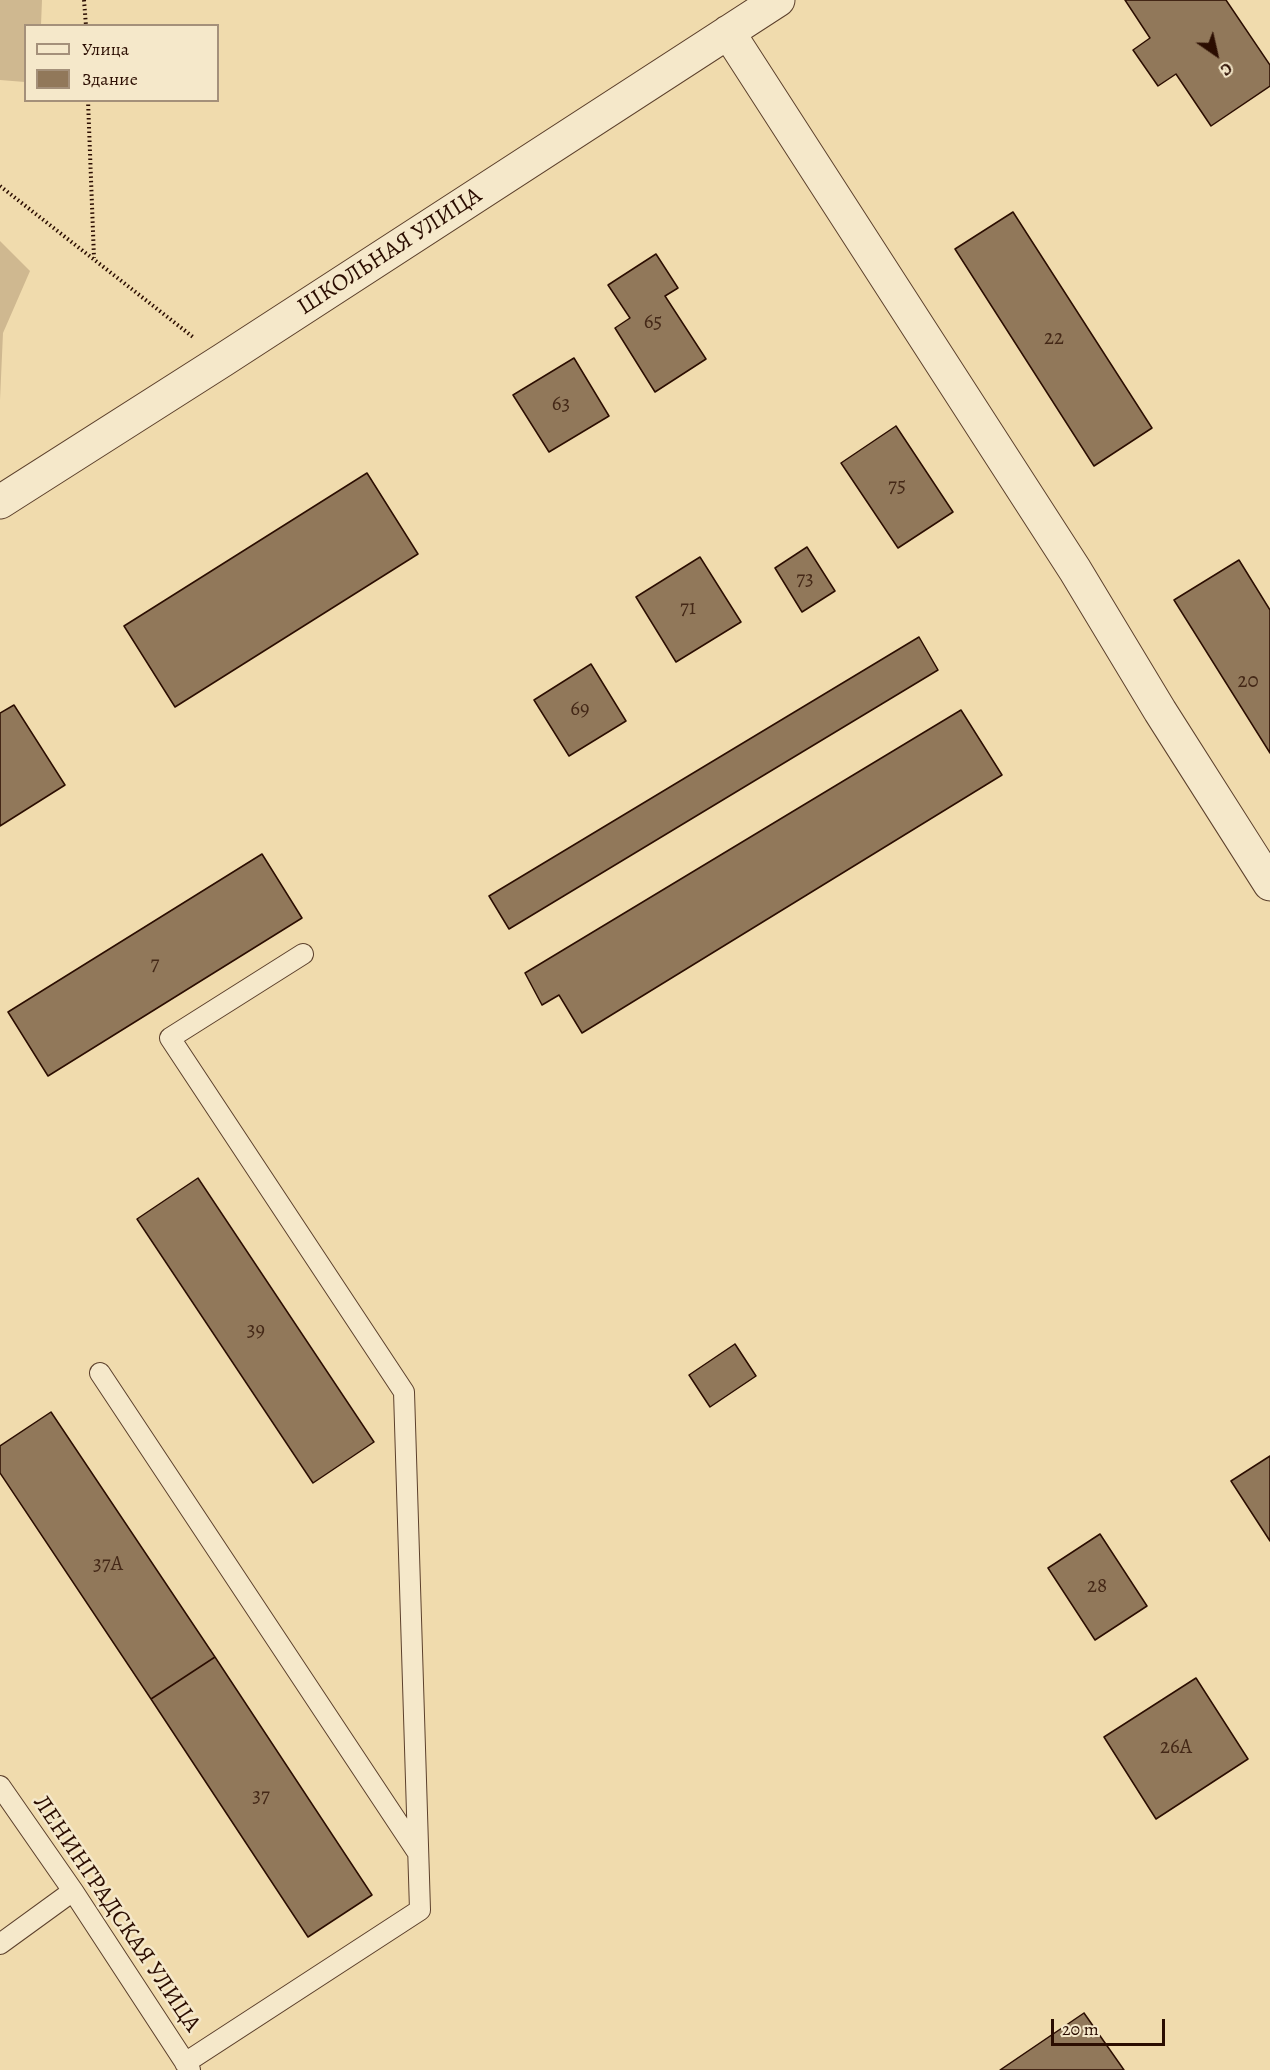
<!DOCTYPE html>
<html>
<head>
<meta charset="utf-8">
<style>
  body { margin:0 }
  #map { position:relative; width:1270px; height:2070px; overflow:hidden; background:#f0dbad; font-family:Alegreya,serif }
  canvas { display:block }
  .legend { position:absolute; left:24px; top:24px; width:195px; height:78px; box-sizing:border-box; background:#f5e8ca; border:2px solid #a4907a; margin:0; padding:8px 10px; list-style:none; font-size:18px; color:#2b0d01 }
  .legend li { display:flex; align-items:center; gap:12px; height:30px }
  .legend b { width:30px; border:2px solid #a4907a }
  .north { position:absolute; left:1186px; top:24px; width:60px; height:60px; -webkit-text-stroke:4px #f5e8ca; paint-order:stroke; rotate:146deg; font-size:16px; font-weight:700; line-height:24px; text-align:center; color:#2b0d01 }
  .north::after { content:''; display:block; margin:auto; width:21px; height:27px; background:#2b0d01; clip-path:polygon(50% 0,100% 100%,50% 72%,0 100%) }
  .scale { position:absolute; left:1051px; top:2019px; width:114px; height:27px; box-sizing:border-box; border:3px solid #2b0d01; border-top:0; padding-left:8px; font-size:18px; line-height:21px; white-space:nowrap; color:#2b0d01; -webkit-text-stroke:4px #f5e8ca; paint-order:stroke }
</style>
</head>
<body>
<div id="map">
<canvas width="1270" height="2070"></canvas>
<ul class="legend">
<li><b style="height:8px;background:#f5e8ca"></b>Улица</li>
<li><b style="height:16px;background:#91785a"></b>Здание</li>
</ul>
<div class="north">С</div>
<div class="scale">20 m</div>
</div>
<script>
const ctx = document.querySelector('canvas').getContext('2d');
ctx.lineJoin = 'round';
function paint(path, color) { ctx.fillStyle = color; ctx.fill(path, 'evenodd'); }
const poly = rows => new Path2D(rows.map(r => 'M' + r).join(''));
function stroke(path, color, width, dash) { ctx.strokeStyle = color; ctx.lineWidth = width; ctx.lineCap = dash ? 'butt' : 'round'; ctx.setLineDash(dash || []); ctx.stroke(path); }
function drawText(font, color, halo, rows, align = 'center') {
  ctx.font = font + ' Alegreya,serif'; ctx.lineWidth = 5; ctx.setLineDash([]); ctx.textBaseline = 'middle'; ctx.strokeStyle = halo; ctx.fillStyle = color; for (const [text, x, y, turn = 0] of rows) {
    ctx.save(); ctx.translate(x, y); ctx.rotate((+turn || 0) * Math.PI / 180); ctx.textAlign = isNaN(turn) ? turn : align; if (halo) ctx.strokeText(text, 0, 0); ctx.fillText(text, 0, 0); ctx.restore();
  }
}
paint(poly([
  [0,0,42,0,41,25,26,26,25,82,0,80],
  [0,241,30,271,3,333,0,400]
]), '#cfb890');
const building = poly([
  [1125,0,1226,0,1270,65,1270,86,1211,126,1176,74,1158,86,1133,50,1150,38,1125,0],
  [1013,212,1152,428,1094,466,955,249,1013,212],
  [656,254,678,288,665,296,706,359,655,392,615,328,630,318,608,285,656,254],
  [574,358,609,416,549,452,513,395,574,358],
  [896,426,953,512,898,548,841,463,896,426],
  [367,473,418,554,175,707,124,626,367,473],
  [807,547,835,591,802,612,775,568,807,547],
  [700,557,741,622,676,662,636,597,700,557],
  [1239,560,1270,610,1270,753,1174,600,1239,560],
  [919,637,938,670,509,929,489,896,919,637],
  [591,664,626,721,569,756,534,700,591,664],
  [14,705,65,785,0,826,0,713,14,705],
  [961,710,1002,775,582,1033,559,995,542,1005,525,973,961,710],
  [262,854,302,918,48,1076,8,1012,262,854],
  [198,1178,374,1442,313,1483,137,1219,198,1178],
  [735,1344,756,1376,710,1407,689,1375,735,1344],
  [51,1412,215,1657,151,1699,0,1473,0,1446,51,1412],
  [1270,1456,1270,1541,1231,1481,1270,1456],
  [1100,1534,1147,1606,1095,1640,1048,1568,1100,1534],
  [215,1657,372,1895,308,1937,151,1699,215,1657],
  [1196,1678,1248,1759,1156,1819,1104,1737,1196,1678],
  [1084,2013,1124,2070,1000,2070,1084,2013]
]);
paint(building, '#91785a');
stroke(building, '#2b0d01', 1.5);
const lane = poly([
  [100,1373,418,1853],
  [0,1786,73,1891,190,2070],
  [0,1944,73,1891],
  [185,2063,420,1910,404,1392,170,1038,303,954]
]);
const street = poly([
  [728,32,1075,570,1160,711,1270,884],
  [0,502,223,360,778,0]
]);
stroke(lane, '#5c402c', 22);
stroke(street, '#5c402c', 35);
stroke(poly([
  [84,0,86,26],
  [88,100,94,258],
  [0,186,193,337]
]), '#2b0d01', 4, [1.5, 3]);
stroke(lane, '#f5e8ca', 20);
stroke(street, '#f5e8ca', 33);
drawText('21px', '#442817', null, [
  ["65",653,323],
  ["22",1054,339],
  ["63",561,405],
  ["75",897,487],
  ["73",805,580],
  ["71",688,609],
  ["20",1248,682],
  ["69",580,710],
  ["7",155,965],
  ["39",256,1331],
  ["37А",108,1565],
  ["28",1097,1587],
  ["26А",1176,1748],
  ["37",261,1797]
]);
drawText('24px', '#2b0d01', '#f5e8ca', [
  ["ШКОЛЬНАЯ УЛИЦА",390,252,-33],
  ["ЛЕНИНГРАДСКАЯ УЛИЦА",116,1914,56]
]);
</script>
</body>
</html>
